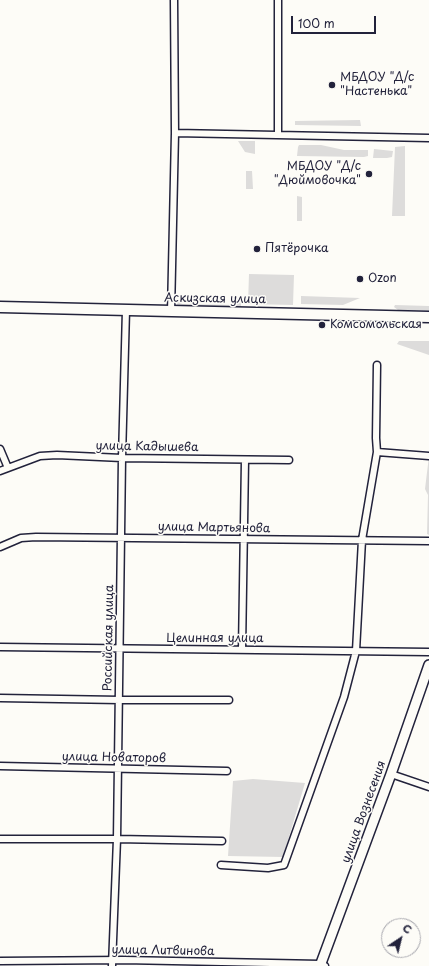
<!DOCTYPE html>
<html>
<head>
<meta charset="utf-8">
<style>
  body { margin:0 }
  #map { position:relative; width:429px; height:966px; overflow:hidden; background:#fdfcf7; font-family:"Playpen Sans",sans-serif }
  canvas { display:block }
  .north { position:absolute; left:381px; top:918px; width:40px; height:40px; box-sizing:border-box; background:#fdfcf7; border:1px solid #a5a5ac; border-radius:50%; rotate:35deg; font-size:11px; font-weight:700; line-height:16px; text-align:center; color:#22223b }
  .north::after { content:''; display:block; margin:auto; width:14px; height:18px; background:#22223b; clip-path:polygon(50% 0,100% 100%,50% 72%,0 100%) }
  .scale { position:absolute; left:291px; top:16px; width:85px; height:18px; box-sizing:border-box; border:2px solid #22223b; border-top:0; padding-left:5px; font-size:12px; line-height:14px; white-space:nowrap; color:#22223b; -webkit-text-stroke:3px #fdfcf7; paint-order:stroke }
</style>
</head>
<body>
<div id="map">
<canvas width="429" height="966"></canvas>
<div class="north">С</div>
<div class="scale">100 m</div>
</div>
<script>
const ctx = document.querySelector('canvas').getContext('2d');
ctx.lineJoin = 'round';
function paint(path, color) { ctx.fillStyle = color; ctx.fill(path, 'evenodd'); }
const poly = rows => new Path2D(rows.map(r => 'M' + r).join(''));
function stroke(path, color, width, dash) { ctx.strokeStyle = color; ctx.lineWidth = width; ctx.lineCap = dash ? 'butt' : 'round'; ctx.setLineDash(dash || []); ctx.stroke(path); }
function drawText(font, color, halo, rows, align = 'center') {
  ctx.font = font + ' "Playpen Sans",sans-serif'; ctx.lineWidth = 3; ctx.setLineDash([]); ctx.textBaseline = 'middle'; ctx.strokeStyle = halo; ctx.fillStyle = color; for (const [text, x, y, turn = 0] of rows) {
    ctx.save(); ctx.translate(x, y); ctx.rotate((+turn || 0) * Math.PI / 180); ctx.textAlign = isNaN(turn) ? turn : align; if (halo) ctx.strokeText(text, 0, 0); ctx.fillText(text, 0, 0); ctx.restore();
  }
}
paint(poly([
  [360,120,361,126,295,125,295,121],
  [238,141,255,141,255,154,245,152],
  [299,145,321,145,344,150,368,150,368,156,364,157,297,156,298,147],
  [405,146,405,216,392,216,395,147],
  [374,149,393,151,392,157,387,158,373,158],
  [246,171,252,171,253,189,246,189],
  [297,196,302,197,302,221,297,221],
  [249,274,294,275,293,305,248,304],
  [301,296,360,298,343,305,301,304],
  [178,299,180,299,182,304,235,305,237,300,240,300,241,304,241,308,183,309,177,305],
  [395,305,429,306,429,311,398,310,394,307],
  [399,341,429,341,429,355,397,344],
  [429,456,429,535,427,534,428,495,425,489],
  [253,779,305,783,283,857,228,856,233,781]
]), '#dddcdb');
const street = poly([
  [175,133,429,138],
  [278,135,278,0],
  [171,312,175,133,174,0],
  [0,449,8,468],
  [377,452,429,456],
  [0,471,40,456,57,455,122,458,289,460],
  [0,547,21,538,36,537,429,541],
  [0,647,429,652],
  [242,650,245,460],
  [0,698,120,700,229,700],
  [0,766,227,771],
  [391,774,429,787],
  [0,839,117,839,222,841],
  [221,865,268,868,284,865,344,697,356,651,362,540,377,452,376,438,377,365],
  [0,961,124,960,320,964,325,966],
  [112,966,117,839,122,458,126,310]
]);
const secondary = poly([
  [320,966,391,774,429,665]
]);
const primary = poly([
  [0,307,429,317]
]);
stroke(street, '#22223b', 9);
stroke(secondary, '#22223b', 12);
stroke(primary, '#22223b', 13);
stroke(street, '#fdfcf7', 6);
stroke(secondary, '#fdfcf7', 9);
stroke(primary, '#fdfcf7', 10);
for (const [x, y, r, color] of [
  [332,85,4,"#22223b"],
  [369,174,4,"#22223b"],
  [257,249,4,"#22223b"],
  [360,279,4,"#22223b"],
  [322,325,4,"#22223b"]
]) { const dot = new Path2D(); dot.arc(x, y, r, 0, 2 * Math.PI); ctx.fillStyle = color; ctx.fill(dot); stroke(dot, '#fdfcf7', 1.5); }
drawText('12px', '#22223b', '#fdfcf7', [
  ["МБДОУ \"Д/с",340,78],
  ["\"Настенька\"",340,92],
  ["МБДОУ \"Д/с",361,167,"right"],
  ["\"Дюймовочка\"",361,181,"right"],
  ["Пятёрочка",265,249],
  ["Ozon",368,279],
  ["Комсомольская",330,325]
], 'left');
drawText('12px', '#22223b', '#fdfcf7', [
  ["Аскизская улица",215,299,1],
  ["улица Кадышева",147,447,1],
  ["улица Мартьянова",214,528,1],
  ["Российская улица",109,638,-89],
  ["Целинная улица",215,639],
  ["улица Новаторов",114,758,1],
  ["улица Вознесения",364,812,-70],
  ["улица Литвинова",163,951,1]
]);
</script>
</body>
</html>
